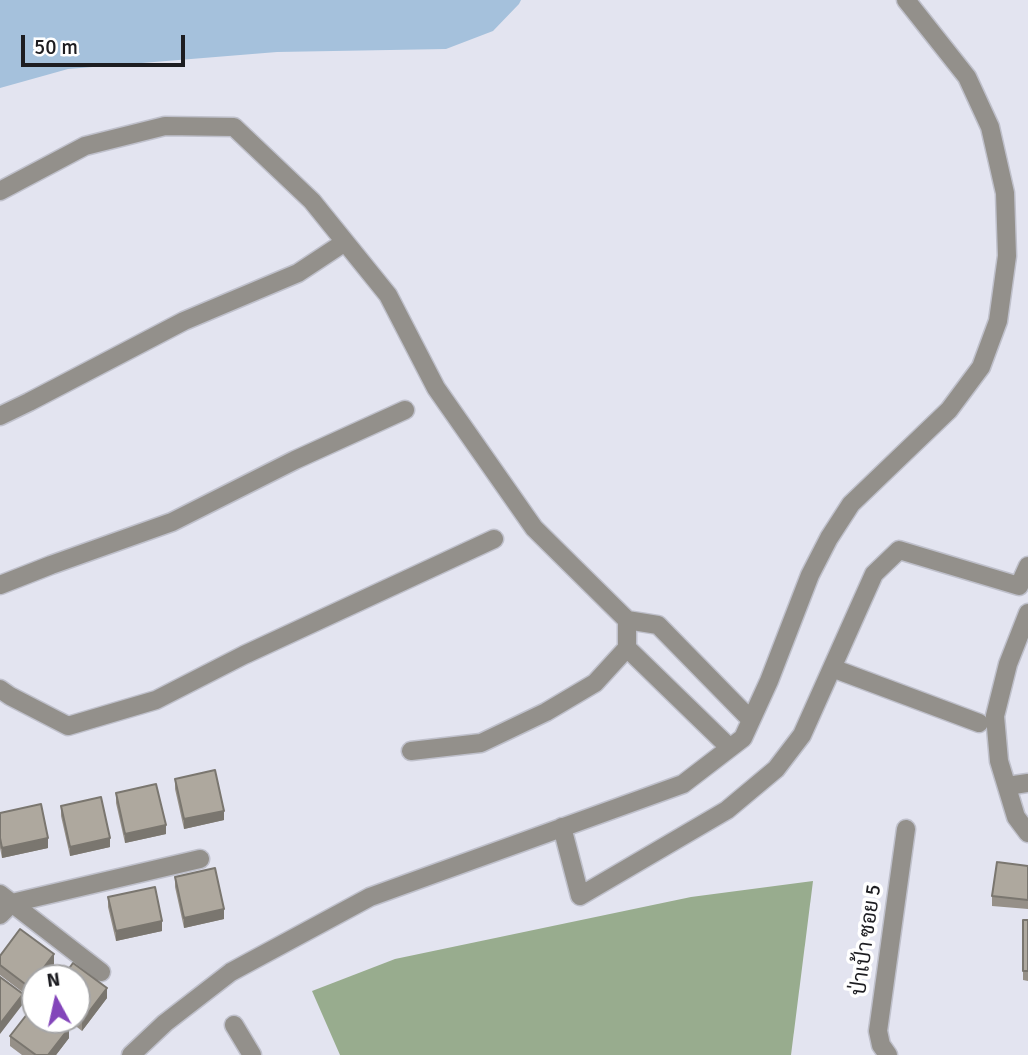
<!DOCTYPE html>
<html>
<head>
<meta charset="utf-8">
<style>
  body { margin:0 }
  #map { position:relative; width:1028px; height:1055px; overflow:hidden; background:#e3e4f0; font-family:Signika,sans-serif }
  canvas { display:block }
  .north { position:absolute; left:21px; top:964px; width:70px; height:70px; box-sizing:border-box; background:#fff; border:2px solid #a5a5a6; border-radius:50%; rotate:352deg; font-size:19px; font-weight:700; line-height:28px; text-align:center; color:#1d1d21 }
  .north::after { content:''; display:block; margin:auto; width:24px; height:32px; background:#8345ba; clip-path:polygon(50% 0,100% 100%,50% 72%,0 100%) }
  .scale { position:absolute; left:21px; top:35px; width:164px; height:32px; box-sizing:border-box; border:4px solid #1d1d21; border-top:0; padding-left:9px; font-size:21px; line-height:24px; white-space:nowrap; color:#1d1d21; -webkit-text-stroke:5px #fff; paint-order:stroke }
</style>
</head>
<body>
<div id="map">
<canvas width="1028" height="1055"></canvas>
<div class="north">N</div>
<div class="scale">50 m</div>
</div>
<script>
const ctx = document.querySelector('canvas').getContext('2d');
ctx.lineJoin = 'round';
function paint(path, color) { ctx.fillStyle = color; ctx.fill(path, 'evenodd'); }
const poly = rows => new Path2D(rows.map(r => 'M' + r).join(''));
function stroke(path, color, width, dash) { ctx.strokeStyle = color; ctx.lineWidth = width; ctx.lineCap = dash ? 'butt' : 'round'; ctx.setLineDash(dash || []); ctx.stroke(path); }
function drawText(font, color, halo, rows, align = 'center') {
  ctx.font = font + ' Signika,Sarabun,sans-serif'; ctx.lineWidth = 7; ctx.setLineDash([]); ctx.textBaseline = 'middle'; ctx.strokeStyle = halo; ctx.fillStyle = color; for (const [text, x, y, turn = 0] of rows) {
    ctx.save(); ctx.translate(x, y); ctx.rotate((+turn || 0) * Math.PI / 180); ctx.textAlign = isNaN(turn) ? turn : align; if (halo) ctx.strokeText(text, 0, 0); ctx.fillText(text, 0, 0); ctx.restore();
  }
}
paint(poly([
  [813,881,791,1055,340,1055,312,991,395,959,691,897]
]), '#98ac8e');
paint(poly([
  [0,0,521,0,519,4,493,31,446,49,277,52,68,69,0,88]
]), '#a5c1dc');
const minor = poly([
  [0,191,85,146,165,126,234,127,312,201,388,295,436,388,534,528,627,620,658,625,751,720],
  [0,416,29,402,184,321,298,273,345,242],
  [0,585,51,565,172,522,295,460,405,410],
  [1028,613,1008,664,995,716,999,761,1016,817,1028,833],
  [627,620,627,648,730,748],
  [832,668,979,723],
  [0,689,10,696,68,726,156,700,244,655,494,539],
  [411,751,481,743,546,712,595,683,627,648],
  [1007,786,1028,783],
  [562,827,580,896,727,810,776,769,802,735,874,574,899,550,1019,586,1028,566],
  [0,894,101,972],
  [0,915,12,903,200,859],
  [234,1025,252,1055],
  [131,1055,165,1023,231,972,370,897,683,784,743,738,769,681,810,575,829,538,851,504,949,410,981,367,998,321,1007,256,1005,193,990,127,967,77,906,0],
  [888,1055,881,1045,878,1031,906,829]
]);
stroke(minor, '#bfc0cb', 21);
stroke(minor, '#93908b', 18);
paint(poly([
  [175,779,224,820,184,829,175,789],
  [116,793,166,834,125,843,116,803],
  [61,806,110,847,70,856,61,816],
  [0,813,48,848,2,858,0,848],
  [1028,866,1028,909,992,906,992,896],
  [175,877,224,919,184,928,175,887],
  [108,897,162,931,116,941,108,907],
  [1023,920,1028,920,1028,981,1023,980],
  [0,956,54,964,43,978,35,978,35,988,29,997,0,975],
  [77,978,107,998,82,1031,68,1020,77,1020],
  [10,1036,69,1038,56,1055,22,1055,10,1046]
]), '#969088');
paint(poly([
  [224,811,224,820,184,829,184,819],
  [166,825,166,834,125,843,125,834],
  [48,838,48,848,2,858,2,848],
  [110,838,110,847,70,856,70,847],
  [224,909,224,919,184,928,184,918],
  [162,921,162,931,116,941,116,931],
  [54,954,54,964,43,978,35,978],
  [35,979,35,988,29,997,29,987],
  [107,988,107,998,82,1031,82,1021],
  [23,994,23,1004,0,1034,0,1024],
  [69,1028,69,1038,56,1055,48,1055]
]), '#7a766f');
const building = poly([
  [215,770,224,811,184,819,175,779,215,770],
  [156,784,166,825,125,834,116,793,156,784],
  [101,797,110,838,70,847,61,806,101,797],
  [41,804,48,838,2,848,0,838,0,813,41,804],
  [997,862,1028,866,1028,900,992,896,997,862],
  [215,868,224,909,184,918,175,877,215,868],
  [155,887,162,921,116,931,108,897,155,887],
  [1023,920,1028,920,1028,971,1023,971,1023,920],
  [20,929,54,954,29,987,0,965,0,956,20,929],
  [73,963,107,988,82,1021,77,1017,77,978,62,978,73,963],
  [0,977,23,994,0,1024,0,977],
  [35,1004,35,1020,57,1020,69,1028,48,1055,36,1055,10,1036,35,1004]
]);
paint(building, '#aea89e');
stroke(building, '#7a766f', 2);
drawText('21px', '#1d1d21', '#fff', [
  ["ป่าเป้า ซอย 5",867,940,-82]
]);
</script>
</body>
</html>
